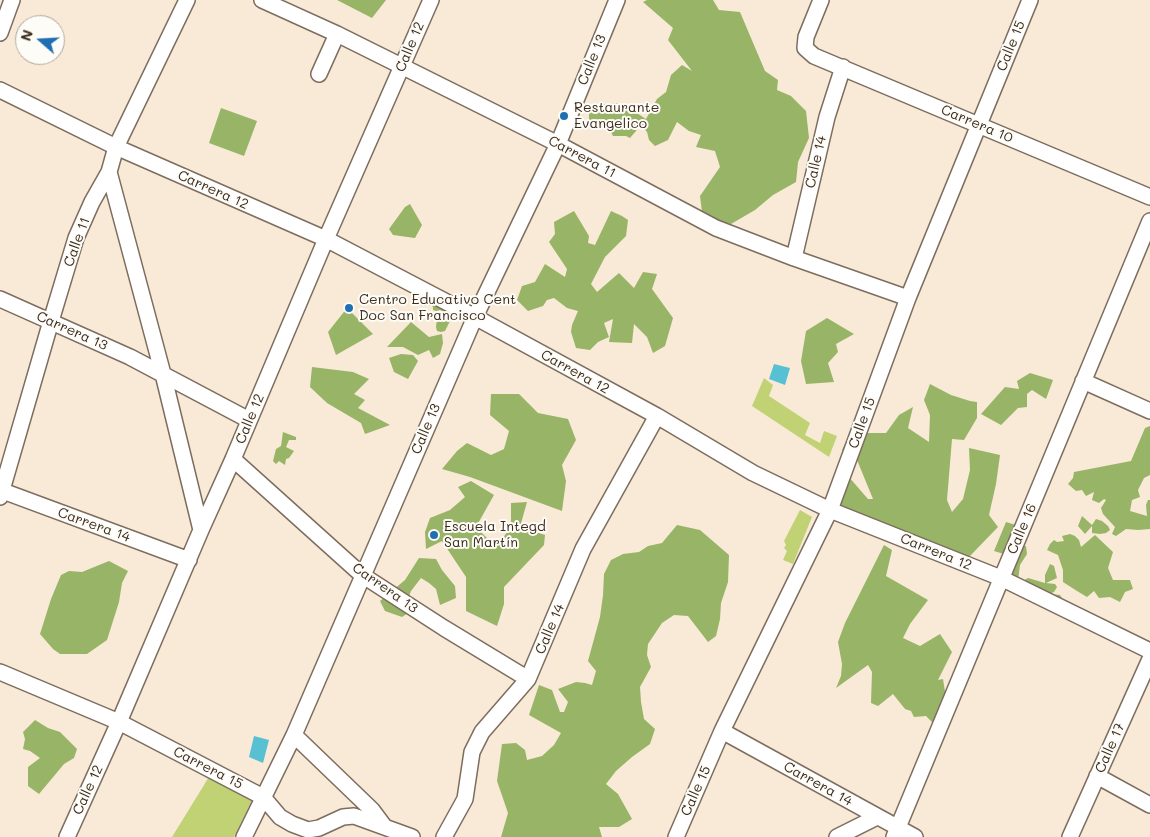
<!DOCTYPE html>
<html>
<head>
<meta charset="utf-8">
<style>
  body { margin:0 }
  #map { position:relative; width:1150px; height:837px; overflow:hidden; background:#f8ead7; font-family:Mali,sans-serif }
  canvas { display:block }
  .north { position:absolute; left:15px; top:15px; width:50px; height:50px; box-sizing:border-box; background:#fdfcf7; border:1px solid #afa8a0; border-radius:50%; rotate:289deg; font-size:14px; font-weight:700; line-height:20px; text-align:center; color:#3b2a1e }
  .north::after { content:''; display:block; margin:auto; width:18px; height:22px; background:#1f6fb2; clip-path:polygon(50% 0,100% 100%,50% 72%,0 100%) }
</style>
</head>
<body>
<div id="map">
<canvas width="1150" height="837"></canvas>
<div class="north">N</div>
</div>
<script>
const ctx = document.querySelector('canvas').getContext('2d');
ctx.lineJoin = 'round';
function paint(path, color) { ctx.fillStyle = color; ctx.fill(path, 'evenodd'); }
const poly = rows => new Path2D(rows.map(r => 'M' + r).join(''));
function stroke(path, color, width, dash) { ctx.strokeStyle = color; ctx.lineWidth = width; ctx.lineCap = dash ? 'butt' : 'round'; ctx.setLineDash(dash || []); ctx.stroke(path); }
function drawText(font, color, halo, rows, align = 'center') {
  ctx.font = font + ' Mali,sans-serif'; ctx.lineWidth = 4; ctx.setLineDash([]); ctx.textBaseline = 'middle'; ctx.strokeStyle = halo; ctx.fillStyle = color; for (const [text, x, y, turn = 0] of rows) {
    ctx.save(); ctx.translate(x, y); ctx.rotate((+turn || 0) * Math.PI / 180); ctx.textAlign = isNaN(turn) ? turn : align; if (halo) ctx.strokeText(text, 0, 0); ctx.fillText(text, 0, 0); ctx.restore();
  }
}
paint(poly([
  [764,378,773,385,769,396,810,423,805,435,820,443,824,431,837,436,829,457,752,406],
  [800,510,812,517,793,564,783,560,787,551,784,548,786,545,784,541],
  [212,772,253,798,234,837,172,837]
]), '#c1d275');
paint(poly([
  [337,0,386,0,372,18],
  [647,0,713,0,719,10,740,12,765,71,778,80,777,90,791,96,806,111,809,138,798,162,796,182,773,195,755,210,731,224,717,222,702,212,700,196,720,167,715,151,696,147,701,135,689,131,677,122,668,140,655,146,649,140,647,132,641,125,630,138,626,136,613,136,608,126,596,126,589,122,589,106,616,103,629,108,646,119,657,99,666,92,671,75,682,65,692,71,668,40,673,28,643,2],
  [221,108,257,121,244,156,209,143],
  [410,204,422,225,415,238,393,235,389,229,405,207],
  [574,211,589,236,588,243,595,245,611,211,622,216,628,220,626,236,605,257,591,284,597,292,619,273,634,288,643,272,657,274,652,289,673,318,665,346,653,353,647,337,634,324,632,343,609,342,613,319,604,323,609,337,598,342,590,350,576,348,571,332,572,325,578,311,567,308,554,298,547,300,543,306,528,311,517,300,522,286,535,282,545,264,565,277,567,269,549,242,555,234,554,222],
  [428,298,452,313,450,316,451,319,445,331,441,332,437,331,436,327,437,317,439,314,444,312,440,310,436,311,433,310,433,307,432,306,421,306,422,303,426,302],
  [347,308,373,334,336,355,328,332],
  [827,318,854,334,836,344,838,352,828,363,834,382,806,384,801,361,806,331],
  [411,322,429,337,442,334,443,343,440,354,433,358,429,350,418,355,403,347,387,347],
  [401,354,413,355,418,361,408,379,394,372,389,358],
  [312,367,353,372,369,379,354,394,365,400,358,408,390,425,365,434,361,423,327,403,310,387],
  [1030,373,1053,380,1046,399,1032,390,1027,394,1027,407,1018,408,1001,425,981,414,1005,387,1019,389,1017,381],
  [930,384,951,395,970,401,977,402,977,418,964,440,952,439,947,500,952,512,963,499,970,470,969,448,1000,455,996,484,989,515,998,527,969,557,839,509,848,476,868,499,873,499,857,460,842,450,851,433,886,433,899,415,913,407,908,428,929,442,930,415,924,400],
  [491,394,519,394,538,413,568,419,576,440,562,465,566,481,562,511,470,477,442,469,457,451,467,443,491,455,504,449,509,431,490,415],
  [1150,426,1150,475,1144,478,1138,490,1140,497,1132,500,1130,511,1147,516,1146,505,1148,500,1150,500,1150,529,1138,530,1126,529,1116,536,1112,534,1115,527,1103,514,1101,508,1106,500,1104,499,1099,503,1092,500,1094,492,1086,496,1082,490,1076,491,1068,484,1073,478,1074,472,1131,461,1145,428],
  [283,432,296,437,296,440,289,440,286,447,294,451,289,458,286,459,285,465,279,461,276,464,273,461,276,449,281,446],
  [471,481,494,495,476,527,487,538,501,541,511,526,511,503,527,502,520,527,545,535,544,545,504,587,504,604,497,626,466,611,466,577,442,541,426,549,425,532,430,518,450,510,465,497,458,487],
  [1082,516,1092,525,1096,519,1102,521,1108,526,1110,530,1106,533,1100,534,1092,533,1092,526,1085,534,1078,526],
  [1006,522,1019,526,1007,555,994,551],
  [677,525,700,530,729,555,728,582,721,603,720,619,716,636,708,642,688,616,674,615,662,623,648,644,647,655,651,667,640,687,641,702,644,719,655,729,650,744,632,757,616,771,606,784,618,794,632,819,619,827,599,827,602,837,501,837,508,813,497,781,502,744,516,743,525,750,527,760,542,756,554,745,561,733,529,715,539,685,552,690,560,712,564,712,568,702,558,689,576,682,585,683,592,685,596,671,588,661,600,617,603,595,604,574,611,560,623,554,639,552,648,546,662,543],
  [1070,534,1075,536,1079,540,1081,547,1095,535,1113,552,1108,568,1113,580,1130,580,1133,589,1125,592,1120,602,1110,597,1099,598,1094,591,1087,597,1077,591,1063,582,1063,570,1058,555,1047,550,1050,544,1054,540,1057,542,1064,541,1062,536],
  [884,545,892,550,886,576,928,600,910,624,903,638,920,646,940,634,952,652,938,680,943,679,946,698,939,706,946,714,936,726,926,716,914,717,911,711,905,709,893,694,878,706,871,703,872,672,868,665,836,688,841,676,842,664,838,642,845,623],
  [1026,546,1027,554,1020,565,1018,581,1009,579,1014,547],
  [419,558,436,559,442,570,455,586,456,598,440,605,436,589,429,583,421,578,411,591,408,599,411,611,402,617,385,611,380,601,405,580],
  [109,561,128,571,122,583,119,602,107,640,87,654,60,654,53,649,40,634,51,599,61,575,69,571,82,572],
  [1050,564,1054,566,1057,578,1046,583,1055,584,1057,587,1054,592,1049,594,1060,595,1065,603,1019,583,1028,578,1045,583,1045,575],
  [35,720,48,728,60,732,77,749,74,758,64,764,39,794,28,786,28,767,40,758,30,751,23,749,25,739,23,732]
]), '#98b466');
paint(poly([
  [774,364,790,368,785,385,769,379],
  [254,736,269,740,263,763,249,757]
]), '#57c0d3');
const minor = poly([
  [262,0,337,34,558,144,716,228,794,258,908,298],
  [821,0,806,37,805,48,814,56,1150,197],
  [0,33,12,0],
  [319,74,337,34],
  [0,90,116,147,326,239,475,317,657,416,753,473,830,510,1001,578,1150,651],
  [109,172,163,374,201,530],
  [794,258,827,117,843,67],
  [0,299,130,357,249,420],
  [1083,381,1150,411],
  [233,459,362,575,444,628,528,679],
  [0,490,189,560],
  [0,497,51,321,76,238,92,202,109,172,116,147,187,0],
  [0,672,119,722,263,797,280,817,292,824,308,830,319,828,343,817,354,816,412,837],
  [722,731,915,837],
  [294,735,372,810,384,826],
  [1097,776,1150,805],
  [67,837,119,722,201,530,233,459,326,239,431,0],
  [244,837,294,735,475,317,558,144,617,0],
  [444,837,465,799,472,752,482,732,528,679,583,549,657,416],
  [676,837,722,731,830,510,908,298,1030,0],
  [837,837,877,817],
  [894,837,1150,221],
  [1070,837,1150,659]
]);
stroke(minor, '#7d6d5f', 18);
stroke(minor, '#fff', 15);
for (const [x, y, r, color] of [
  [564,116,5,"#1f6fb2"],
  [349,308,5,"#1f6fb2"],
  [434,535,5,"#1f6fb2"]
]) { const dot = new Path2D(); dot.arc(x, y, r, 0, 2 * Math.PI); ctx.fillStyle = color; ctx.fill(dot); stroke(dot, '#fdfcf7', 2); }
drawText('14px', '#3b2a1e', '#fdfcf7', [
  ["Calle 15",1011,46,-68],
  ["Calle 12",410,47,-67],
  ["Calle 13",592,60,-68],
  ["Carrera 10",977,124,23],
  ["Carrera 11",582,157,28],
  ["Calle 14",816,162,-77],
  ["Carrera 12",213,190,24],
  ["Calle 11",77,242,-70],
  ["Carrera 13",72,331,24],
  ["Carrera 12",575,372,29],
  ["Calle 12",250,419,-67],
  ["Calle 15",862,423,-70],
  ["Calle 13",426,429,-67],
  ["Carrera 14",94,525,20],
  ["Calle 16",1022,529,-67],
  ["Carrera 12",936,552,22],
  ["Carrera 13",385,588,35],
  ["Calle 14",550,629,-67],
  ["Calle 17",1110,748,-66],
  ["Carrera 15",208,768,27],
  ["Carrera 14",818,784,29],
  ["Calle 12",88,790,-65],
  ["Calle 15",696,791,-66]
]);
drawText('14px', '#3b2a1e', '#fdfcf7', [
  ["Restaurante",574,108],
  ["Evangelico",574,124],
  ["Centro Educativo Cent",359,300],
  ["Doc San Francisco",359,316],
  ["Escuela Integd",444,527],
  ["San Martín",444,543]
], 'left');
</script>
</body>
</html>
